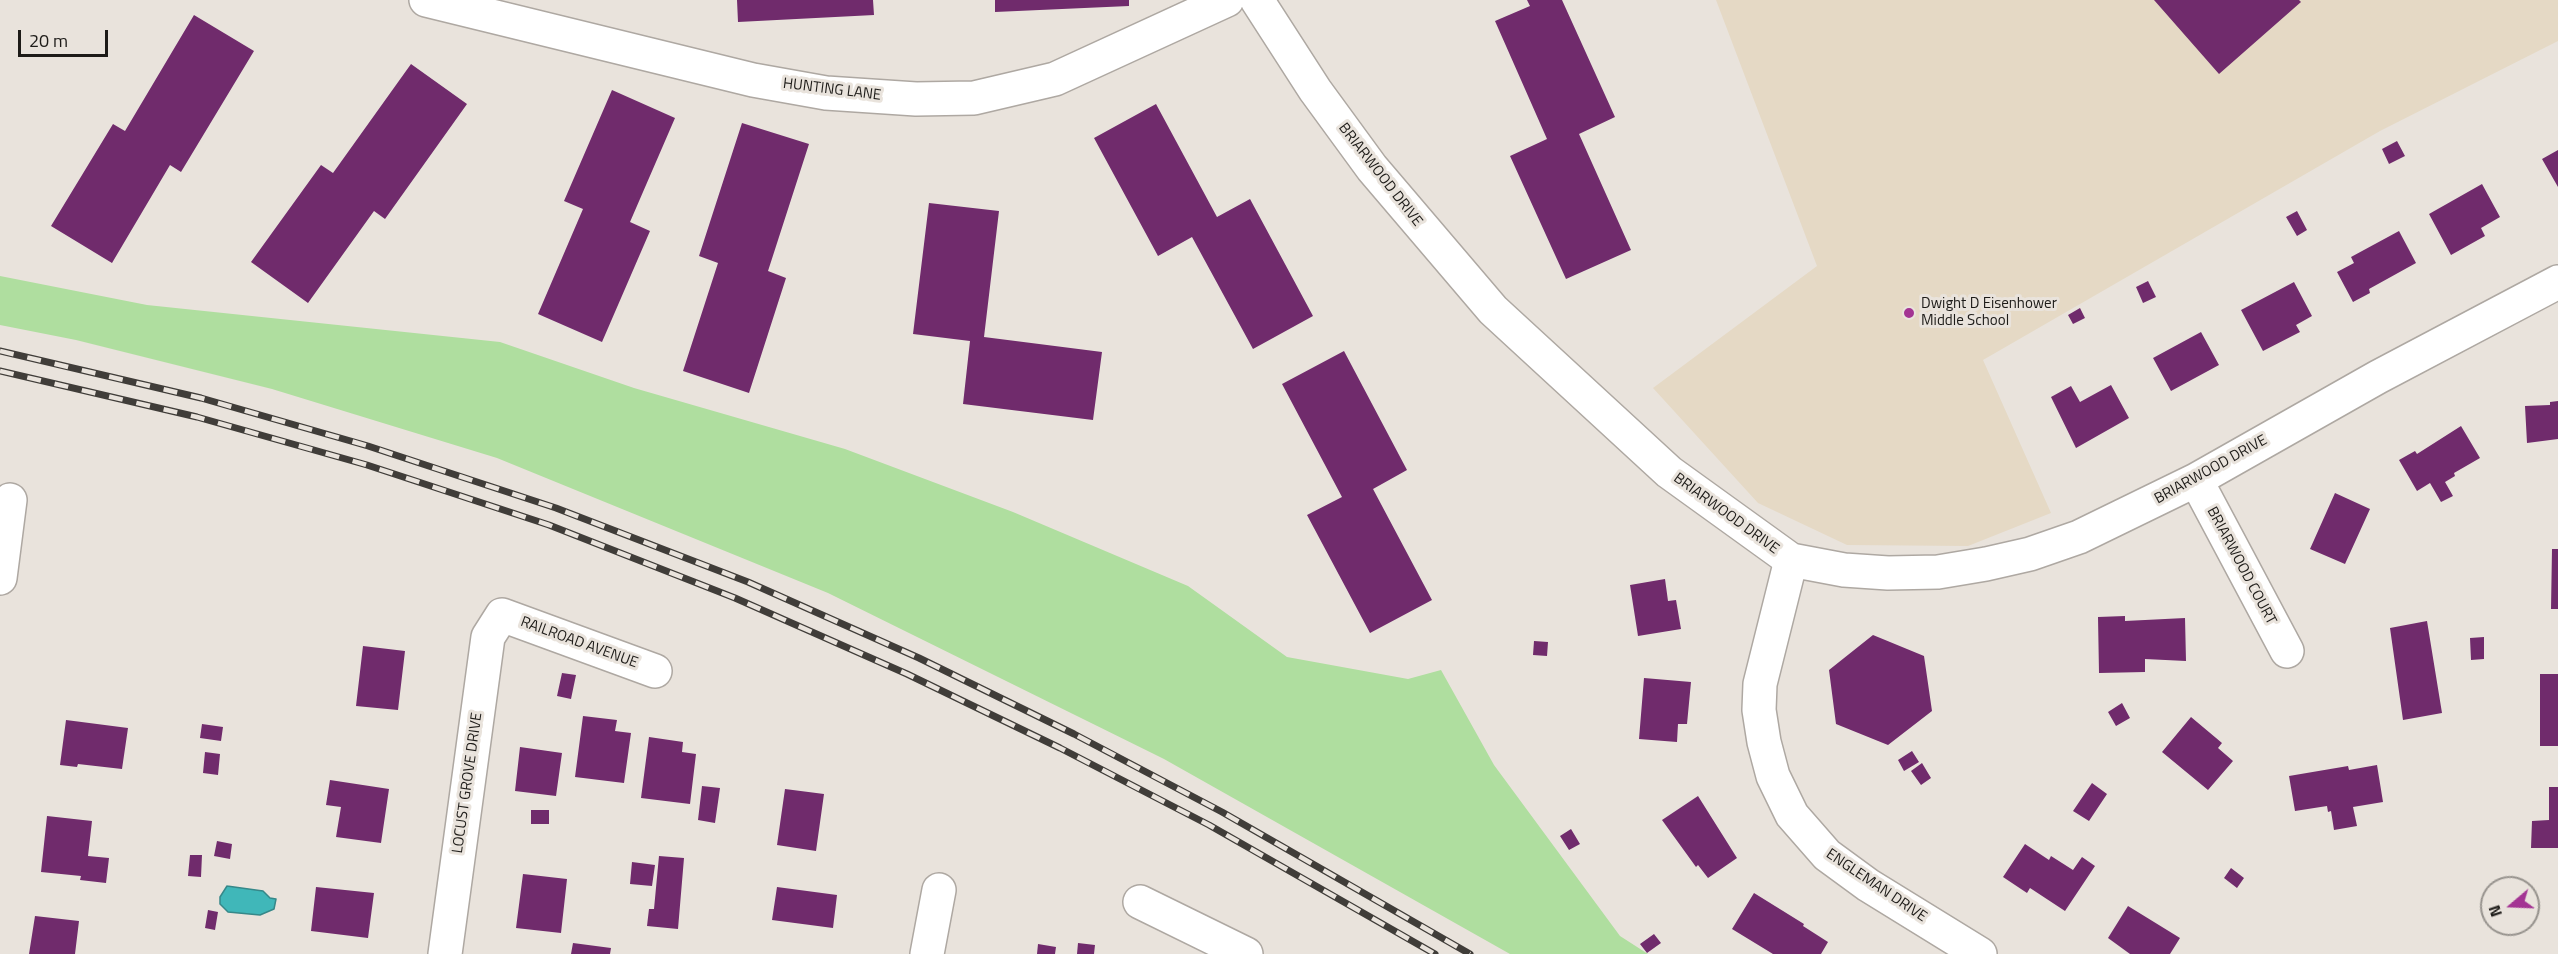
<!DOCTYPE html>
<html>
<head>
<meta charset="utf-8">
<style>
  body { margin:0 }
  #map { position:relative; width:2558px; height:954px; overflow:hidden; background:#e9e3dc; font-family:"Titillium Web",sans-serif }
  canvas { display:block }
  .north { position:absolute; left:2480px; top:876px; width:60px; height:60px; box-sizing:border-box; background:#e9e3dc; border:2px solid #97938e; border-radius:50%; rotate:251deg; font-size:16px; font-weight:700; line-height:24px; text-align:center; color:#1d1b18 }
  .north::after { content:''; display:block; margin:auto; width:21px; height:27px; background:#a33493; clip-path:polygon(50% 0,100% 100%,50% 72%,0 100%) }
  .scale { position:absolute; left:18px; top:30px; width:90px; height:27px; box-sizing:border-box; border:3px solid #1d1b18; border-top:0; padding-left:8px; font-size:18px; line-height:21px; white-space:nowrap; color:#1d1b18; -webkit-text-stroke:4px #e9e3dc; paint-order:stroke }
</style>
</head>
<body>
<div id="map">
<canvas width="2558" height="954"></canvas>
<div class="north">N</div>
<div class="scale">20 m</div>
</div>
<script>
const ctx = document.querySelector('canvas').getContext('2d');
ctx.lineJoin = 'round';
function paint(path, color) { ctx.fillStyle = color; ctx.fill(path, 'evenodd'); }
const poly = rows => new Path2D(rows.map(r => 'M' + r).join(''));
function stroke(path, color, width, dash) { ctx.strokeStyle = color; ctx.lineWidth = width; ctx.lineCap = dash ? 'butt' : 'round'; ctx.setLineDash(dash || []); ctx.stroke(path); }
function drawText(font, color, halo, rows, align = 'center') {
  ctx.font = font + ' "Titillium Web",sans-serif'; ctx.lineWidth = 6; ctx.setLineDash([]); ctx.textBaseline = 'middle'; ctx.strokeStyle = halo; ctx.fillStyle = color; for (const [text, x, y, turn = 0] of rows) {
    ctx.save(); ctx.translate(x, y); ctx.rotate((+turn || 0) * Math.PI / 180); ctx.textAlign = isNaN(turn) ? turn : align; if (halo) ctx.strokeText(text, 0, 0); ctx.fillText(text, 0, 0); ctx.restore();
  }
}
paint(poly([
  [1716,0,2558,0,2558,41,2380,131,1983,360,2051,513,1968,546,1847,545,1758,503,1653,388,1817,266]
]), '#e5d9c5');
paint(poly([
  [0,276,147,305,500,342,634,388,845,449,1013,512,1188,586,1287,657,1408,679,1441,670,1494,765,1620,936,1648,954,1510,954,1164,759,828,593,497,458,272,389,76,340,0,325]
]), '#afde9f');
const water = poly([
  [227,886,263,891,270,898,276,899,274,909,260,915,228,912,220,904,220,897,227,886]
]);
paint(water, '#40b7b9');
stroke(water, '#368889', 1.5);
paint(poly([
  [737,0,873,0,874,15,738,22],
  [995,0,1129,0,1129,6,995,12],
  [1527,0,1562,0,1615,117,1579,134,1631,250,1566,279,1510,156,1547,139,1495,21,1530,6],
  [2154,0,2299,0,2301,2,2219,74],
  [194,15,254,51,181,172,170,165,112,263,51,226,113,124,125,131],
  [411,64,467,104,385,219,374,211,308,303,251,262,321,165,333,173],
  [612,90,675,118,630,222,650,231,602,342,538,314,583,209,564,201],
  [1156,104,1217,217,1250,199,1313,316,1253,349,1192,237,1158,256,1094,138],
  [742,123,809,144,768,271,786,278,749,393,683,371,718,263,699,256],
  [2397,141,2405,156,2389,164,2382,149],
  [2558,150,2558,187,2542,159],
  [2482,184,2500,217,2481,228,2485,236,2451,255,2429,214],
  [929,203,999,211,984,337,1102,352,1093,420,963,404,970,341,913,334],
  [2297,211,2307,230,2297,236,2286,217],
  [2399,231,2416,263,2369,289,2370,293,2353,302,2337,272,2354,263,2351,257],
  [2148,281,2156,297,2143,303,2136,287],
  [2294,282,2312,316,2296,325,2300,332,2263,351,2241,310],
  [2080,308,2085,318,2073,324,2068,315],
  [2201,332,2219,365,2171,391,2153,358],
  [1344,351,1407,470,1373,489,1432,600,1370,633,1307,515,1342,497,1282,384],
  [2111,385,2129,418,2076,448,2051,397,2071,386,2080,402],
  [2558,401,2558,439,2527,443,2525,406,2550,405,2550,402],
  [2461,426,2480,458,2454,473,2455,476,2445,482,2453,496,2441,502,2430,483,2417,491,2399,460,2415,451,2417,454],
  [2335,493,2370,509,2345,564,2310,549],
  [2552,549,2558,549,2558,609,2551,609],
  [1665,579,1668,601,1676,600,1681,629,1638,636,1630,585],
  [2125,616,2125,621,2185,618,2186,661,2145,659,2145,672,2099,673,2098,617],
  [2427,621,2442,713,2403,720,2390,628],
  [1873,635,1924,656,1932,711,1888,745,1836,724,1829,670],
  [2484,637,2484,659,2471,660,2470,638],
  [1534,641,1548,642,1547,656,1533,655],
  [363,646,405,651,398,710,356,706],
  [562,673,576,675,571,699,557,696],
  [2540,674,2558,674,2558,746,2540,746],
  [1644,678,1691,682,1687,724,1678,724,1677,742,1639,739],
  [2122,703,2130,718,2116,726,2108,712],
  [583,716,617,720,615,731,631,733,624,783,575,777],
  [2191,717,2222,743,2218,748,2233,761,2208,790,2162,752],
  [66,720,128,728,122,769,78,764,77,767,60,765],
  [202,724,223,727,221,741,200,738],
  [649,737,683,742,682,752,696,754,690,804,641,798],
  [520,747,562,753,556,796,515,791],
  [1912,751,1919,762,1904,771,1898,760],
  [205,752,220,754,218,775,203,773],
  [1922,763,1931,778,1921,785,1911,771],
  [2377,765,2383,802,2353,807,2357,826,2334,830,2331,811,2328,812,2327,806,2295,811,2289,776,2348,766,2349,770],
  [330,780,389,789,381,843,336,837,341,807,326,805],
  [2092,783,2107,794,2089,821,2073,811],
  [702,786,720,788,715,823,698,820],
  [2549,787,2558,787,2558,848,2531,848,2532,821,2549,820],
  [785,789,824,794,816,851,777,845],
  [1698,796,1737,858,1708,878,1698,865,1696,867,1662,820],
  [531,810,549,810,549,824,531,824],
  [47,816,92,821,88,856,109,858,106,883,80,880,81,876,41,872],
  [1571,829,1580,844,1569,850,1560,836],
  [217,841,232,844,230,859,214,856],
  [2025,844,2049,860,2051,856,2073,870,2082,857,2095,866,2065,911,2030,888,2027,893,2003,877],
  [190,855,202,855,201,877,188,876],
  [659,856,684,858,678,929,647,926,649,909,654,909],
  [632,862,655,865,652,886,630,884],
  [2231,868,2244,878,2237,888,2224,878],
  [523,874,567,879,561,933,516,928],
  [316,887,374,893,368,938,311,931],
  [777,887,837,895,833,928,772,920],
  [1754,893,1804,924,1803,926,1828,942,1821,954,1773,954,1732,929],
  [2128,906,2180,938,2170,954,2130,954,2108,938],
  [208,910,218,912,215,930,205,928],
  [35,916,79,921,75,954,29,954],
  [1654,934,1661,943,1647,953,1640,944],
  [573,943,611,948,610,954,571,954],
  [1078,943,1095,945,1094,954,1077,954],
  [1038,944,1056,947,1055,954,1037,954]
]), '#702b6c');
const minor = poly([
  [426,0,753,80,826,93,916,99,974,98,1055,79,1227,0],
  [1257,0,1315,90,1372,168,1493,310,1669,472,1791,560,1844,570,1888,573,1938,572,1986,564,2030,554,2079,537,2196,480,2378,377,2558,282],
  [2196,480,2287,651],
  [1791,560,1760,684,1759,710,1764,742,1773,776,1792,815,1827,855,1868,885,1980,954],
  [0,578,10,500],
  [1140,902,1246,954],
  [445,954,488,637,502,615,655,671],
  [927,954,939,890]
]);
stroke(minor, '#aea8a2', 36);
stroke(minor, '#fff', 33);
const rail = poly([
  [0,351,201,398,368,446,556,508,748,582,919,658,1074,734,1222,812,1470,954],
  [0,371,197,417,367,465,549,525,735,598,907,674,1060,748,1209,825,1435,954]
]);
stroke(rail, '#403d39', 7);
stroke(rail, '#e9e3dc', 4.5, [14]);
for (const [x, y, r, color] of [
  [1909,313,6,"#a33493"]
]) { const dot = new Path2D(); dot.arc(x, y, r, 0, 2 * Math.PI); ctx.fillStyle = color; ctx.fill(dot); stroke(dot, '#e9e3dc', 2); }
drawText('15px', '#1d1b18', '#e9e3dc', [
  ["HUNTING LANE",832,90,7],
  ["BRIARWOOD DRIVE",1380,175,52],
  ["BRIARWOOD DRIVE",2211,470,-29],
  ["BRIARWOOD DRIVE",1726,514,36],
  ["BRIARWOOD COURT",2241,566,62],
  ["RAILROAD AVENUE",579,643,20],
  ["LOCUST GROVE DRIVE",468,783,-82],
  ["ENGLEMAN DRIVE",1876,886,34]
]);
drawText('15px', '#1d1b18', '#e9e3dc', [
  ["Dwight D Eisenhower",1921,304],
  ["Middle School",1921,321]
], 'left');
</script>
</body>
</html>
